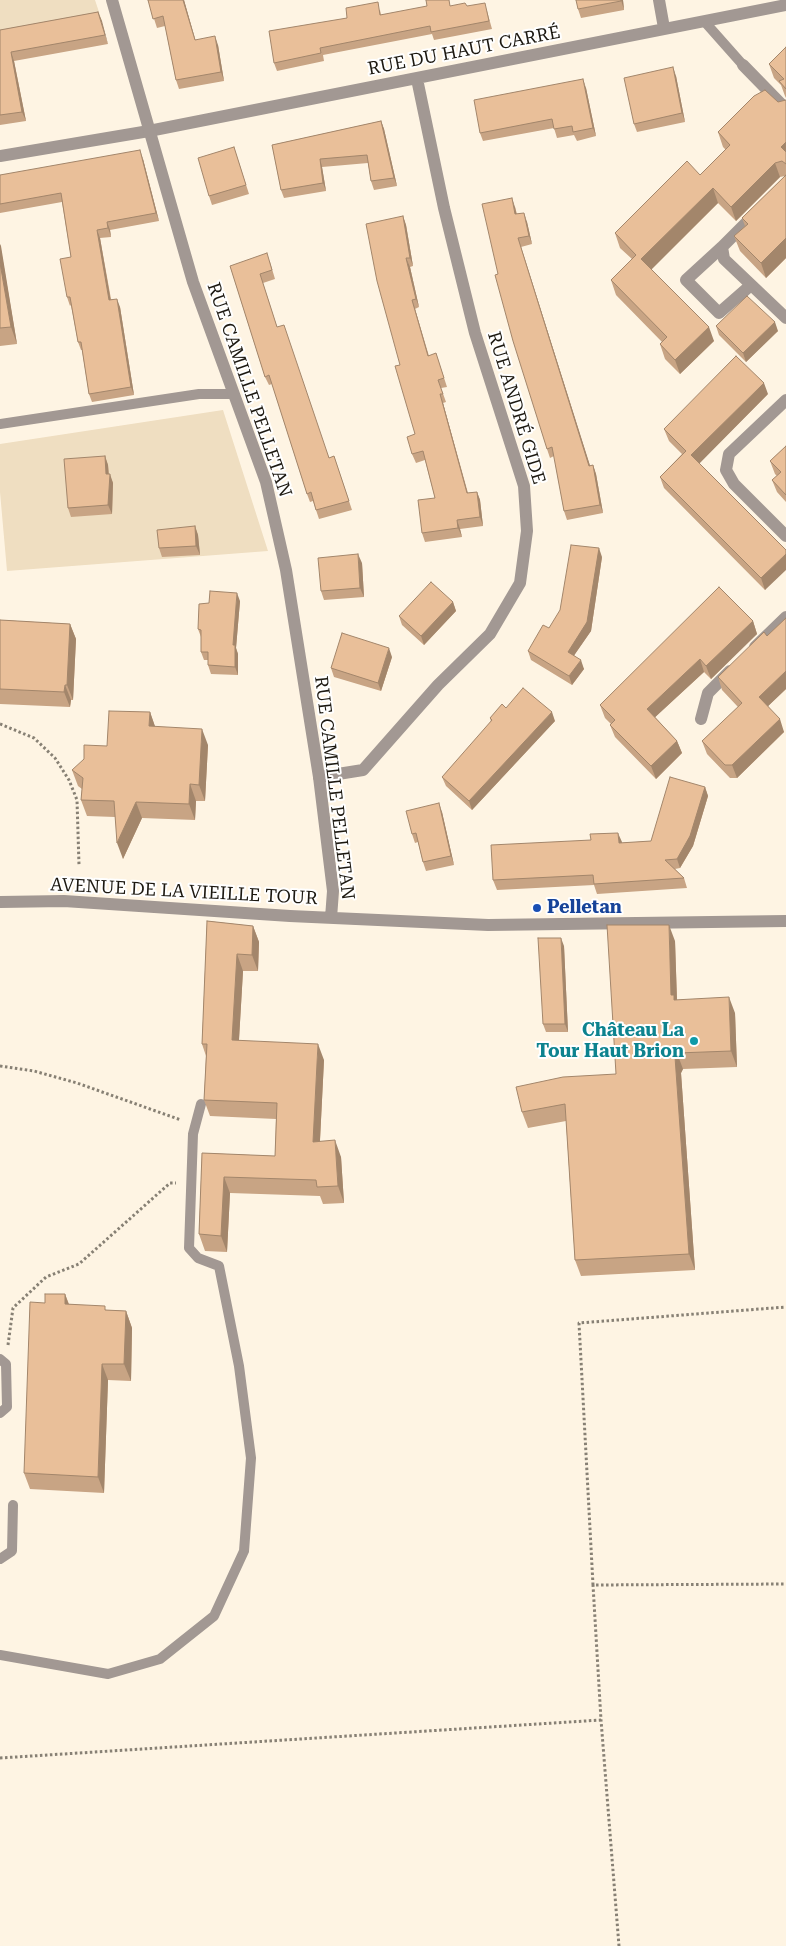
<!DOCTYPE html>
<html>
<head>
<meta charset="utf-8">
<style>
  body { margin:0 }
  canvas { display:block; background:#fef4e3 }
</style>
</head>
<body>
<canvas width="786" height="1946"></canvas>
<script>
const ctx = document.querySelector('canvas').getContext('2d');
ctx.lineJoin = 'round';
function paint(path, color) { ctx.fillStyle = color; ctx.fill(path, 'evenodd'); }
const poly = rows => new Path2D(rows.map(r => 'M' + r).join(''));
function stroke(path, color, width, dash) { ctx.strokeStyle = color; ctx.lineWidth = width; ctx.lineCap = dash ? 'butt' : 'round'; ctx.setLineDash(dash || []); ctx.stroke(path); }
function drawText(font, color, halo, rows, align = 'center') {
  ctx.font = font + ' "Roboto Serif",serif'; ctx.lineWidth = 4; ctx.setLineDash([]); ctx.textBaseline = 'middle'; ctx.strokeStyle = halo; ctx.fillStyle = color; for (const [text, x, y, turn = 0] of rows) {
    ctx.save(); ctx.translate(x, y); ctx.rotate((+turn || 0) * Math.PI / 180); ctx.textAlign = isNaN(turn) ? turn : align; if (halo) ctx.strokeText(text, 0, 0); ctx.fillText(text, 0, 0); ctx.restore();
  }
}
paint(poly([
  [0,0,95,0,102,21,0,40],
  [223,410,268,551,7,571,0,492,0,444]
]), '#efdec1');
stroke(poly([
  [0,724,34,738,55,758,69,780,77,800,79,865],
  [0,1066,34,1071,77,1083,181,1120],
  [8,1345,13,1308,46,1277,79,1264,170,1183,176,1183],
  [593,1585,579,1323,786,1307],
  [0,1758,601,1720],
  [619,1946,601,1720,593,1585,786,1584]
]), '#878074', 3, [2.5, 2.5]);
stroke(poly([
  [704,21,743,65],
  [0,424,199,394,234,394],
  [0,1359,6,1364,7,1407,0,1413],
  [0,1559,12,1551,13,1505],
  [0,1655,108,1674,160,1659,214,1616,244,1551,251,1458,239,1366,219,1266,198,1258,189,1248,193,1134,201,1104]
]), '#a29893', 10);
stroke(poly([
  [659,0,664,28],
  [743,65,786,109],
  [0,156,149,131,786,5],
  [757,212,722,247,724,259,786,318],
  [722,247,686,280,719,313,751,285],
  [786,400,729,454,726,470,734,484,786,536],
  [755,647,786,617],
  [701,719,708,693,730,671],
  [319,777,363,770,438,685,490,634,520,583,527,531,524,486,475,333,444,208,417,79]
]), '#a29893', 12);
stroke(poly([
  [112,0,193,282,266,482,286,570,319,777,333,891,331,918],
  [0,902,64,901,290,916,488,925,786,921]
]), '#a29893', 12);
paint(poly([
  [148,0,184,0,195,40,218,45,224,81,179,89,176,80,165,26,157,28],
  [623,0,624,10,581,18,578,9],
  [451,6,467,6,487,11,492,29,434,40,432,34,323,55,324,61,277,71,274,63,347,18,380,10,381,15],
  [98,12,108,44,14,61,26,121,0,125,0,30],
  [786,47,786,98,785,96,781,85,774,78,769,64],
  [676,76,685,122,637,132,634,124],
  [586,88,596,136,577,141,574,135,557,138,554,128,483,141,480,133],
  [786,100,786,258,766,278,740,251,734,236,745,226,742,218,785,176,780,177,736,221,718,203,651,269,714,341,680,374,665,359,660,344,662,342,616,295,611,280,632,259,620,248,615,233,700,175,726,150,723,147,718,132,778,102],
  [381,121,384,129,397,186,374,190,371,181,368,163,322,167,326,191,284,198,281,190,272,145],
  [234,147,249,194,212,205,209,196],
  [143,159,159,221,110,230,111,237,100,238,111,299,120,307,134,395,92,402,89,394,82,350,81,350,78,342,71,305,70,306,67,297,71,257,62,202,0,213,0,175],
  [515,207,517,214,527,222,532,244,521,247,590,466,593,465,596,474,603,513,567,520,564,511,554,456,550,458,547,449,498,274],
  [403,216,406,225,413,266,410,267,419,307,415,309,429,356,436,353,447,387,441,388,446,402,443,403,468,493,477,492,480,500,483,526,460,529,462,537,425,542,422,533,435,498,425,460,416,463,412,454,415,434,400,365],
  [0,244,17,344,0,346],
  [270,262,275,279,263,283,277,327,329,458,334,456,352,510,319,519,313,501,310,502,307,494,272,384,269,385,265,377,230,266],
  [716,326,778,331,746,362,719,335],
  [768,394,699,463,786,550,765,590,664,488,660,477,682,454,669,441,664,429],
  [786,446,786,502,777,492,772,480,777,476,775,474,770,461],
  [105,456,108,465,109,474,113,483,112,514,71,517,68,508],
  [195,526,198,535,200,555,162,557,159,548],
  [602,557,591,631,574,655,584,669,572,685,531,660,528,651,549,628],
  [362,563,364,597,324,600,321,591],
  [240,601,236,648,238,654,238,675,211,674,208,665,208,660,204,660,201,652,201,637,198,629],
  [453,602,456,611,424,645,402,625,399,616],
  [786,618,786,689,768,706,784,732,737,778,730,778,707,754,702,741,738,707,722,690,718,677,767,636],
  [0,620,70,624,76,639,73,700,71,700,70,707,0,704],
  [753,621,757,634,711,679,704,672,655,717,677,741,682,753,656,779,615,737,610,725,611,724,605,718,600,705],
  [392,657,381,691,334,677,331,668],
  [506,708,555,721,472,810,446,786,442,777,491,722,490,718],
  [150,712,155,727,208,745,205,801,196,801,195,820,142,818,123,859,115,817,87,816,81,800,82,789,78,786,72,770,107,746],
  [705,787,708,796,693,846,680,868,675,869,684,878,687,888,597,894,594,885,497,890,493,880,622,843,651,841],
  [442,812,454,865,426,871,423,862,418,842,415,843,412,834],
  [207,921,253,926,259,942,258,971,243,971,239,1040,324,1060,320,1141,341,1157,344,1203,323,1204,320,1196,230,1193,227,1252,205,1251,199,1234,202,1153,275,1156,276,1119,210,1116,204,1100,206,1056,202,1044],
  [675,941,677,1000,735,1013,737,1067,683,1069,681,1073,695,1270,581,1276,575,1260,566,1121,528,1128,522,1112,616,1074],
  [564,946,568,1032,546,1032,543,1024],
  [65,1294,69,1304,107,1310,126,1311,132,1328,131,1381,108,1380,104,1493,30,1489,24,1473,45,1303]
]), '#c8a484');
paint(poly([
  [183,0,184,0,198,49,195,40],
  [621,0,623,0,624,10],
  [98,12,102,21,108,44,105,35],
  [215,36,218,45,224,81,221,72],
  [11,52,14,61,26,121,22,112],
  [673,67,676,76,685,122,682,113],
  [583,79,586,88,596,136,593,128],
  [381,121,384,129,397,186,394,178],
  [786,142,786,160,781,147],
  [140,150,143,159,159,221,156,213],
  [320,159,322,167,326,191,323,183],
  [775,163,780,177,736,221,731,207],
  [713,188,718,203,647,274,641,259],
  [512,198,515,207,518,223,515,214],
  [524,213,527,222,532,244,529,236],
  [403,216,406,225,413,266,410,258],
  [107,222,110,230,111,237,108,228],
  [97,230,100,238,112,308,109,300],
  [518,238,521,247,593,475,589,466],
  [786,238,786,258,766,278,761,263],
  [0,244,1,246,17,344,11,327,0,263],
  [406,258,410,267,419,307,416,299],
  [117,299,120,307,134,395,131,387],
  [412,300,415,309,431,365,428,356],
  [775,322,778,331,746,362,743,353],
  [709,327,714,341,680,374,675,360],
  [764,383,768,394,696,467,691,455],
  [440,394,443,403,470,502,467,493],
  [105,456,108,465,109,482,110,474,113,483,112,514,108,505],
  [593,465,596,474,603,513,600,505],
  [477,492,480,500,483,526,480,517],
  [457,520,460,529,462,537,458,528],
  [195,526,198,535,200,555,196,546],
  [599,548,602,557,591,631,571,660,568,652],
  [358,554,362,563,364,597,360,588],
  [786,554,786,570,765,590,761,578],
  [237,593,240,601,236,648,238,654,238,675,235,667,233,645],
  [453,602,456,611,424,645,421,636],
  [753,621,757,634,711,679,706,666],
  [70,624,76,639,73,700,67,685],
  [389,648,392,657,381,691,378,683],
  [700,659,704,672,651,721,647,709],
  [581,660,584,669,572,685,569,676],
  [786,671,786,689,764,710,759,697],
  [65,685,71,700,70,707,64,692],
  [150,712,156,729,149,726],
  [552,712,555,721,472,810,469,801],
  [780,719,784,732,737,778,732,765],
  [202,729,208,745,205,801,199,785],
  [677,741,682,753,656,779,651,766],
  [190,784,196,801,195,820,189,804],
  [705,787,708,796,693,846,680,868,677,859],
  [136,802,142,818,123,859,117,843],
  [439,803,442,812,454,865,451,856],
  [618,833,622,842,622,853,619,843],
  [669,925,675,941,677,1001,680,1011,671,995],
  [253,926,259,942,258,971,252,955],
  [561,938,564,946,568,1032,565,1024],
  [237,954,243,971,238,1056,232,1040],
  [729,997,735,1013,737,1067,731,1051],
  [318,1044,324,1060,319,1159,313,1142],
  [677,1053,683,1069,681,1073,695,1270,689,1254,675,1057],
  [335,1140,341,1157,344,1203,338,1186],
  [224,1177,230,1193,227,1252,221,1236],
  [65,1294,71,1311,65,1304],
  [126,1311,132,1328,131,1381,124,1364],
  [102,1364,108,1380,104,1493,98,1477]
]), '#a3866b');
const building = poly([
  [148,0,183,0,195,40,215,36,221,72,176,80,163,16,153,19,148,0],
  [426,0,449,0,450,6,465,3,467,6,485,3,489,21,431,32,430,26,320,48,321,53,274,63,269,31,347,18,346,8,378,2,380,15,427,6,426,0],
  [576,0,621,0,621,1,578,9,576,0],
  [98,12,105,35,11,52,22,112,0,115,0,30,98,12],
  [786,47,786,89,779,81,784,79,769,64,786,47],
  [673,67,682,113,634,124,624,78,673,67],
  [583,79,593,128,573,132,572,126,554,129,552,119,480,133,474,100,583,79],
  [765,90,778,102,786,100,786,142,781,147,786,152,786,164,782,161,775,163,731,207,713,188,641,259,709,327,675,360,660,344,667,337,611,280,636,255,615,233,687,161,700,175,730,145,718,132,754,96,765,90],
  [381,121,394,178,371,181,367,155,320,159,323,183,281,190,272,145,381,121],
  [234,147,246,185,209,196,198,158,234,147],
  [140,150,156,213,107,222,108,228,97,230,109,300,117,299,131,387,89,394,81,342,78,342,70,297,67,297,60,259,71,257,61,193,0,204,0,175,140,150],
  [786,175,786,238,761,263,734,236,748,224,742,218,786,175],
  [512,198,515,214,524,213,529,236,518,238,589,466,593,465,600,505,564,511,552,447,547,449,513,341,495,275,498,274,482,204,512,198],
  [403,216,410,258,406,258,416,299,412,300,428,356,436,353,444,378,438,380,443,394,440,394,467,493,477,492,480,517,457,520,458,528,422,533,418,500,435,498,423,451,412,454,407,437,415,434,395,366,400,365,377,281,366,224,403,216],
  [267,253,272,270,260,274,277,327,284,325,329,458,334,456,349,501,316,510,311,492,307,494,269,375,265,377,230,266,267,253],
  [0,263,11,327,0,328,0,263],
  [747,296,775,322,743,353,716,326,747,296],
  [736,356,764,383,691,455,786,550,786,554,761,578,660,477,686,451,664,429,736,356],
  [786,446,786,495,772,480,781,472,770,461,786,446],
  [105,456,106,474,110,474,108,505,68,508,64,459,105,456],
  [195,526,196,546,159,548,157,530,195,526],
  [571,545,599,548,587,622,568,652,581,660,569,676,528,651,543,625,549,628,560,610,571,545],
  [358,554,360,588,321,591,318,558,358,554],
  [431,582,453,602,421,636,399,616,431,582],
  [719,587,753,621,706,666,700,659,647,709,677,741,651,766,610,725,615,720,600,705,719,587],
  [210,591,237,593,233,645,235,645,235,667,208,665,208,652,201,652,201,630,198,629,199,604,209,603,210,591],
  [786,618,786,671,759,697,780,719,732,765,725,765,702,741,742,703,718,677,764,632,767,636,786,618],
  [0,620,70,624,67,685,65,685,64,692,0,689,0,620],
  [342,633,389,648,378,683,331,668,342,633],
  [523,688,552,712,469,801,442,777,492,720,490,718,502,704,506,708,523,688],
  [109,711,150,712,149,726,202,729,199,785,190,784,189,804,136,802,117,843,114,801,81,800,83,778,72,770,84,759,84,745,107,746,109,711],
  [670,777,705,787,690,836,677,859,665,860,684,878,594,884,593,875,493,880,491,845,591,840,590,834,618,833,619,843,651,841,670,777],
  [439,803,451,856,423,862,416,833,412,834,406,811,439,803],
  [207,921,253,926,252,955,237,954,232,1040,318,1044,313,1142,335,1140,338,1186,317,1187,316,1180,224,1177,221,1236,199,1234,202,1153,275,1156,277,1103,204,1100,207,1044,202,1044,207,921],
  [607,925,669,925,671,995,674,995,674,1000,729,997,731,1051,677,1053,675,1057,689,1254,575,1260,565,1104,522,1112,516,1087,563,1077,616,1074,607,925],
  [538,938,561,938,565,1024,543,1024,538,938],
  [45,1294,65,1294,65,1304,105,1306,105,1310,126,1311,124,1364,102,1364,98,1477,24,1473,30,1302,45,1303,45,1294]
]);
paint(building, '#e9bf99');
stroke(building, '#a3866b', 1);
for (const [x, y, r, color] of [
  [537,908,5,"#1a4fb4"],
  [694,1041,5,"#0f9aa8"]
]) { const dot = new Path2D(); dot.arc(x, y, r, 0, 2 * Math.PI); ctx.fillStyle = color; ctx.fill(dot); stroke(dot, '#fff', 2); }
drawText('18px', '#1c1810', '#fff', [
  ["RUE DU HAUT CARRÉ",464,51,-11],
  ["RUE CAMILLE PELLETAN",249,390,71],
  ["RUE ANDRÉ GIDE",516,408,73],
  ["RUE CAMILLE PELLETAN",334,788,83],
  ["AVENUE DE LA VIEILLE TOUR",184,892,3]
]);
drawText('bold 18px', '#164399', '#fff', [
  ["Pelletan",547,908]
], 'left');
drawText('bold 18px', '#0d838f', '#fff', [
  ["Château La",684,1031],
  ["Tour Haut Brion",684,1052]
], 'right');
</script>
</body>
</html>
